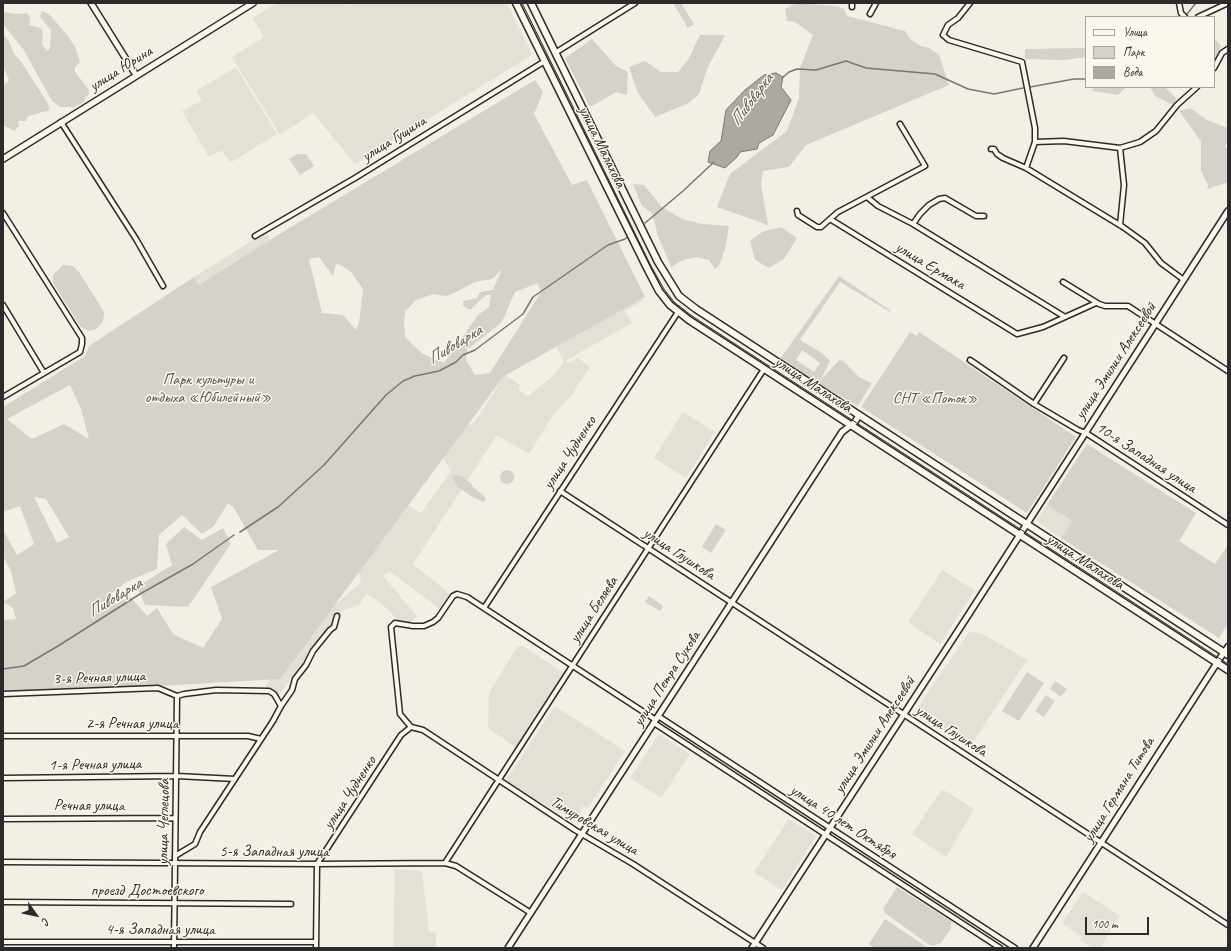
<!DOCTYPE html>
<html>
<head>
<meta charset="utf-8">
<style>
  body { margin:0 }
  #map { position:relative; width:1231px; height:951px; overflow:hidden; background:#f3efe4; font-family:Caveat,sans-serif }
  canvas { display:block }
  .frame { position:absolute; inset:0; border:4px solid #2b2b2b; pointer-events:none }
  .legend { position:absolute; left:1085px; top:16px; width:130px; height:72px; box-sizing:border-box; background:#fbf7ec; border:1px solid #a8a59f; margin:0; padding:5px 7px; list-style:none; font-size:12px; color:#2b2b2b }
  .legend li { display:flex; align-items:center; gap:8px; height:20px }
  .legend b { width:20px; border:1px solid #a8a59f }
  .north { position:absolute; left:16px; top:895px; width:40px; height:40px; -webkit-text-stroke:3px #fbf7ec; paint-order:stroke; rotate:123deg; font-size:11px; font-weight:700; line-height:16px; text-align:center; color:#2b2b2b }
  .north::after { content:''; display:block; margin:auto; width:14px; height:18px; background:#2b2b2b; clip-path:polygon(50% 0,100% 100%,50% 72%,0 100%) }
  .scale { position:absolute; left:1085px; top:917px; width:64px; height:18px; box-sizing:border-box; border:2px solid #2b2b2b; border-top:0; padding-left:5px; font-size:12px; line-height:14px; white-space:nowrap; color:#2b2b2b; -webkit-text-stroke:3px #fbf7ec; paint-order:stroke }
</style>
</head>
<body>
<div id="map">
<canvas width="1231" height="951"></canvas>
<div class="frame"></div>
<ul class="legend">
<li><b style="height:5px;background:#fbf7ec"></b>Улица</li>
<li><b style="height:11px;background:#d5d2c9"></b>Парк</li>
<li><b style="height:11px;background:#aca9a2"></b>Вода</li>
</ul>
<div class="north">С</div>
<div class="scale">100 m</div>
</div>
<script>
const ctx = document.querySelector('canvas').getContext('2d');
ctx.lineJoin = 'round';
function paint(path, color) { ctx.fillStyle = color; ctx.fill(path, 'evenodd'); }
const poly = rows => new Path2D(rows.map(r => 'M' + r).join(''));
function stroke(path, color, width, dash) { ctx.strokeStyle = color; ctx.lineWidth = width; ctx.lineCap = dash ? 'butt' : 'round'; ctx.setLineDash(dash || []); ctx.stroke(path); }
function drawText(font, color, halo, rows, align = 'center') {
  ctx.font = font + ' Caveat,sans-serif'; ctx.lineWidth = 3; ctx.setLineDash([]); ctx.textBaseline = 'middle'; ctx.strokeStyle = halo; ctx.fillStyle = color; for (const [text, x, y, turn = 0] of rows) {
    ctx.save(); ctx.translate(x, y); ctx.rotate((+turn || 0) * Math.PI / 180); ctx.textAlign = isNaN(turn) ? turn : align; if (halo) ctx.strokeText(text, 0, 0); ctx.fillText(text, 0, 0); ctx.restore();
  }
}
paint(poly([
  [277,3,345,3,347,5,350,3,507,3,532,55,355,164,313,113,280,135,232,57,264,37,253,18],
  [236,67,277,134,230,163,222,150,209,157,182,111,202,100,196,91],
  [266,232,271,241,199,285,194,277],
  [634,286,643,301,625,311,632,323,565,361,569,363,578,358,590,367,571,396,553,415,529,454,497,435,413,564,450,594,440,609,389,571,383,576,417,616,410,623,399,621,380,602,366,594,359,605,342,611,279,695,265,686,317,618,340,601,361,582,354,554,404,503,421,513,451,471,440,453,454,428,474,423,505,375,520,385,518,389,528,396,554,375,564,361,544,326],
  [683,412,715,432,686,478,654,458],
  [1047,505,1072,521,1061,538,1038,522,1037,520],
  [942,570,975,590,940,644,908,622],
  [969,632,981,633,1027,660,971,745,916,710],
  [523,646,564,673,516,748,488,728,489,693,517,647],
  [555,706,625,751,588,808,583,806,576,821,562,812,560,814,506,780],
  [659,734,690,754,661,798,630,778],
  [942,789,974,809,946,857,912,834],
  [789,819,816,836,782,890,754,872],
  [395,869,422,871,429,932,436,933,436,948,393,948],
  [1083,892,1120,916,1100,948,1093,948,1080,940,1082,937,1062,923]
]), '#e4e0d6');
paint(poly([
  [673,3,681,3,694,24,688,28],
  [796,3,836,6,844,9,847,16,905,31,911,40,921,46,929,48,939,55,949,85,806,145,789,167,763,171,761,184,768,225,717,207,730,174,787,131,799,98,800,68,813,35,795,22,787,21,785,9],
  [42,11,49,14,68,36,75,47,80,62,75,67,75,72,89,90,89,94,85,98,84,102,75,107,60,107,52,101,23,49,3,24,3,12,15,14,27,13,30,17,29,25,40,28,43,31,42,45,48,51,50,48,51,30,40,17],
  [3,34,9,41,14,54,22,63,47,102,50,110,28,116,26,121,18,121,19,126,14,131,3,125,3,86,9,80,4,68],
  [700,35,725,35,707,69,699,94,689,103,655,117,638,93,629,67,645,61,661,72,678,72,688,60],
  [1214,38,1221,46,1214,61,1215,46],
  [592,39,616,66,628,72,627,95,616,92,592,106,589,105,565,58],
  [1086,48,1086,57,1064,60,1025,59,1025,49],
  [535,80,543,92,534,114,572,185,587,180,645,297,504,376,280,679,3,695,3,620,16,619,13,608,3,602,16,593,11,571,3,556,3,530,17,555,34,544,20,506,3,512,3,407,85,356,89,346,194,277,199,285,286,230],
  [319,257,333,276,336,264,341,265,351,272,363,289,359,323,356,330,343,315,322,313,309,259],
  [502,269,493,290,480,292,477,298,463,301,463,305,467,309,471,309,486,295,491,295,489,307,478,315,444,363,423,354,410,342,405,336,404,320,405,312,416,300,433,294,446,296,456,292,475,282,492,279],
  [538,283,541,292,490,373,475,375,466,360,467,350,502,322,515,292],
  [70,385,81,409,89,439,64,424,32,439,7,419],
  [34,497,46,499,69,537,57,543],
  [228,503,234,508,258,550,279,550,211,587,222,619,203,648,173,634,157,608,147,616,130,597,98,612,109,595,128,581,157,569,159,535,182,515,202,534,214,526],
  [1094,87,1126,87,1118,95,1092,91],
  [1150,87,1165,87,1177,99,1173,105,1155,96],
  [1190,108,1207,120,1228,128,1228,140,1225,147,1228,150,1228,182,1207,189,1208,185,1201,171,1201,141,1179,111],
  [298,154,306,154,314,166,300,175,289,159],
  [633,184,644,185,662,207,682,219,702,224,729,226,726,245,720,264,715,269,709,260,697,257,683,260,671,267,658,236,652,213,642,206],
  [781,227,797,238,784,259,769,268,755,260,750,241,762,232],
  [63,265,73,266,79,272,104,312,103,322,96,329,88,331,80,326,53,283,53,275],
  [839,276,890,310,890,312,840,282,800,340,822,353,830,361,820,381,839,360,843,361,859,377,872,383,858,406,815,382,780,359],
  [802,350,820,363,814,372,796,360],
  [910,332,917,336,919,332,1076,437,1027,513,861,407],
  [1087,444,1196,513,1179,541,1215,564,1228,545,1228,623,1219,638,1061,538,1072,521,1047,505],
  '500 477a7 7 0 1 1 14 0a7 7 0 1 1-14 0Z',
  [455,475,461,476,471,483,473,487,486,498,484,502,474,498,458,487,452,477],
  [716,524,726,530,711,553,702,547],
  [184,527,202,540,223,528,231,544,188,607,145,605,137,587,172,565,166,544],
  [649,596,663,606,660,611,645,602],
  [1027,672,1044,683,1019,721,1002,711],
  [1055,681,1067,689,1061,697,1050,689],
  [1046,695,1055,701,1044,717,1035,711],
  [897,887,951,921,951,929,941,943,933,946,928,944,885,913,883,909],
  [885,919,928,948,874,948,869,944]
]), '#d5d2c9');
const water = poly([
  [776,73,783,77,781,87,791,100,773,135,759,143,757,149,740,152,737,157,725,168,708,162,710,151,721,141,726,110,745,90,764,75,776,73]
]);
paint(water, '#aca9a2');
stroke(water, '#787772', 1);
stroke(poly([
  [1187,14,1196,3],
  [782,78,789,72,797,69,816,70,846,61,866,68,935,74,968,89,994,94,1023,88],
  [1030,87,1074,79,1086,79],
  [645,223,683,191,714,162],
  [240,532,278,507,324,465,386,395,403,381,415,376,439,371,456,362,463,355,475,350,523,314,533,297,608,245,625,239,630,235],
  [3,669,24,666,58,646,140,594,193,564,234,535]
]), '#787772', 1.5);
const minor = poly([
  [970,3,958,18,948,25,943,35,949,40,1022,62,1035,128,1035,142,1026,168,1003,158,997,154,994,149,991,149],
  [1179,3,1181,13,1185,17],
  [852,7,852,3],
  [870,14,876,3],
  [1198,17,1228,3],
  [555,53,635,3],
  [1214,68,1222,53,1228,49],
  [61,122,136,239,163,286],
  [1035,142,1064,141,1120,148,1140,142,1156,131,1177,105,1197,87],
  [1120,148,1124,185,1120,225],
  [1026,168,1123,227,1145,243,1161,263,1184,280],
  [867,197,878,206,913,224,1065,317],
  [797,211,798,215,817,227,821,227,838,212,925,166,900,124],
  [3,213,82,338,82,344,80,352,3,397],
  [830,219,1017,334,1043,327,1096,303],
  [913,224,920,214,929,205,939,199,945,198,976,216,984,216],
  [255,236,355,178,545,61],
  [1063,282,1099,304,1105,306,1128,306,1228,371],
  [3,305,44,373],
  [970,360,1034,404,1078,430,1086,433,1228,525],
  [1034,404,1064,358],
  [560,491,1228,925],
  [484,608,678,312],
  [1224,652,1228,646],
  [3,694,158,688,177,696,184,694,216,690,269,691,274,694,281,706],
  [658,716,1015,948],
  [654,723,1000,948],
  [411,727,400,714,391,627,395,623,413,626,424,626,433,622,438,618,453,596,457,594,467,597,656,720],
  [411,727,423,730,575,830,633,864,763,948],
  [3,736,248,736,261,739],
  [3,778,177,776,235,779],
  [3,819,175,818],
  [175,856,195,844,200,832,273,721,281,706,292,690,295,679,306,665,313,651,330,630,334,627,337,616],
  [3,862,317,864,445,863,456,866,531,913],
  [445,863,764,369],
  [3,902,291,904],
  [3,942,316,942],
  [174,948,177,696],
  [316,948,317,864,401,735,411,727]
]);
const tertiary = poly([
  [91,3,136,75],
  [508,948,842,432,855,422,859,415],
  [752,948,967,617,1228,211],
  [1033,948,1224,652]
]);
const secondary = poly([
  [3,159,253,3]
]);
const primary = poly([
  [516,3,647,268,659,291,670,305,689,320,1228,670],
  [531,3,658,262,679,296,696,309,1228,655]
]);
stroke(minor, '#2b2b2b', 7);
stroke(tertiary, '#2b2b2b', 8);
stroke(secondary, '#2b2b2b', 8);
stroke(primary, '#2b2b2b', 9);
stroke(minor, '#fbf7ec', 4);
stroke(tertiary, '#fbf7ec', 5);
stroke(secondary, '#fbf7ec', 5.5);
stroke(primary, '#fbf7ec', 6);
stroke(poly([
  [522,3,651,266,664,289,674,302,692,316,1228,664]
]), '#2b2b2b', 1);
drawText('16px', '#2b2b2b', '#fbf7ec', [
  ["улица Юрина",121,69,-32],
  ["улица Гущина",394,139,-32],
  ["улица Малахова",602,147,64],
  ["улица Ермака",930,266,31],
  ["улица Эмилии Алексеевой",1116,361,-57],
  ["улица Малахова",813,385,33],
  ["улица Чудненко",570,453,-57],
  ["10-я Западная улица",1146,458,33],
  ["улица Глушкова",679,554,33],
  ["улица Малахова",1085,562,33],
  ["улица Беляева",594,610,-57],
  ["3-я Речная улица",99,678,-2],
  ["улица Петра Сухова",667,679,-57],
  ["2-я Речная улица",132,724],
  ["улица Глушкова",951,731,33],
  ["улица Эмилии Алексеевой",875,735,-57],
  ["1-я Речная улица",95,765,-1],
  ["улица Германа Титова",1119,790,-58],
  ["улица Чудненко",350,793,-57],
  ["Речная улица",89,806],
  ["улица Чеглецова",164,822,-89],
  ["улица 40 лет Октября",843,822,33],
  ["Тимуровская улица",594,826,31],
  ["5-я Западная улица",274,852],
  ["проезд Достоевского",147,891],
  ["4-я Западная улица",160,930]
]);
drawText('16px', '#565552', '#fbf7ec', [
  ["Парк культуры и",208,380],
  ["отдыха «Юбилейный»",208,398],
  ["СНТ «Поток»",935,399]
]);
drawText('italic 17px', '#585755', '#fbf7ec', [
  ["Пивоварка",752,100,-53],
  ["Пивоварка",455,345,-31],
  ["Пивоварка",115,598,-31]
]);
</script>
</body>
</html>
